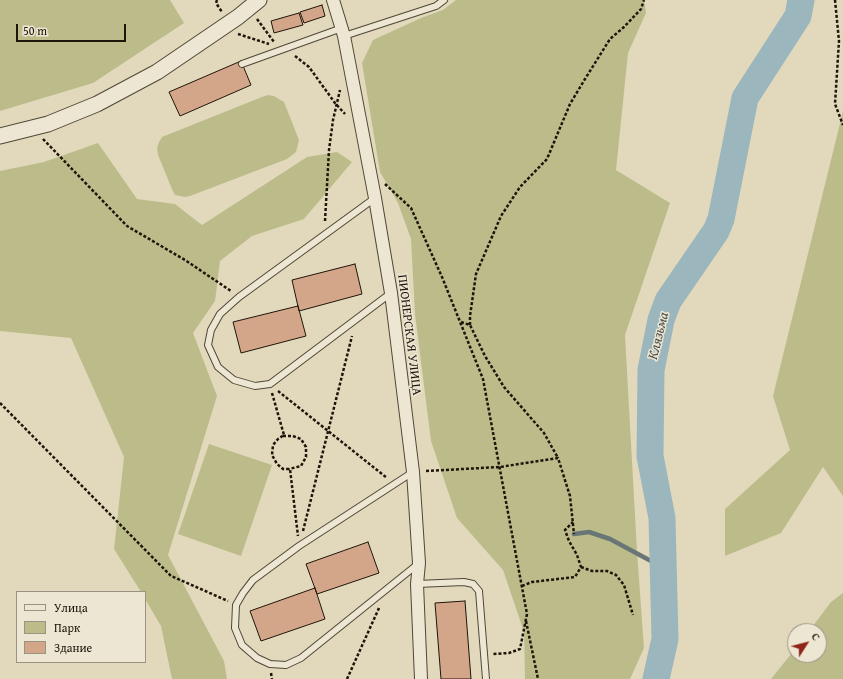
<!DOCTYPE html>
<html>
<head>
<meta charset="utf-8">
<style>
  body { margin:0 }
  #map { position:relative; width:843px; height:679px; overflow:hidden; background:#e2d9bc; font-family:"Gentium Book Plus",serif }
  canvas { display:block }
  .legend { position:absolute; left:16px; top:591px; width:130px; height:72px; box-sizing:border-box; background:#ece6d3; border:1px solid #9a9283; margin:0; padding:5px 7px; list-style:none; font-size:12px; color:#1e150a }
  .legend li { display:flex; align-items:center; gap:8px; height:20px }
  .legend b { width:20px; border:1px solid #9a9283 }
  .north { position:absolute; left:787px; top:623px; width:40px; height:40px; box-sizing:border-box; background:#ece6d3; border:1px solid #9a9283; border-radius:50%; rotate:54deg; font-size:11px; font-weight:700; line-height:16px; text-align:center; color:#1e150a }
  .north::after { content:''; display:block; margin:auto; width:14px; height:18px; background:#8f2418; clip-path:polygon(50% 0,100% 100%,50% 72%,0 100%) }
  .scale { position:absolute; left:16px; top:24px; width:110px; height:18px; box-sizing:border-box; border:2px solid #1e150a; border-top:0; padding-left:5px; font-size:12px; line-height:14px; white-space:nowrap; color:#1e150a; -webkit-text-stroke:3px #ece6d3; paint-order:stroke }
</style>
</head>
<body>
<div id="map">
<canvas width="843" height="679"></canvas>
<ul class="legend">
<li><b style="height:5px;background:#ece6d3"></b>Улица</li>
<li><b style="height:11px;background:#bcbc8b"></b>Парк</li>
<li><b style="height:11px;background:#d4a689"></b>Здание</li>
</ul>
<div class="north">С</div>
<div class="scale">50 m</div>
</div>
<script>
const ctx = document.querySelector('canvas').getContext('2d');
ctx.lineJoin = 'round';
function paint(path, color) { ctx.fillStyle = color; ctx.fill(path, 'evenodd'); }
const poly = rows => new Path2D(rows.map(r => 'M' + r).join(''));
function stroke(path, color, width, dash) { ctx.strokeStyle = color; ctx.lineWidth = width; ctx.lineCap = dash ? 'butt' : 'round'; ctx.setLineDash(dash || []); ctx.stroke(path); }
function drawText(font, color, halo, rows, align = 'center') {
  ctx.font = font + ' "Gentium Book Plus",serif'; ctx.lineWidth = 3; ctx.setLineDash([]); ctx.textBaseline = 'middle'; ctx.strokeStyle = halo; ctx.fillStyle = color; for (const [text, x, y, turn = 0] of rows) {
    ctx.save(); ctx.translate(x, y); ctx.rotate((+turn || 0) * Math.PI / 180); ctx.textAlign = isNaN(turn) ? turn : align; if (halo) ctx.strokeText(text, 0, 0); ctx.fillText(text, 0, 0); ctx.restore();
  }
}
paint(poly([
  [0,0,170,0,184,23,93,83,0,111],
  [456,0,644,0,646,13,628,53,616,170,670,203,625,335,637,551,644,648,630,679,525,679,524,632,503,570,457,518,431,441,415,314,411,239,398,203,380,172,362,63,373,40,421,18,443,10],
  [268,95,274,96,284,102,299,140,296,152,287,159,190,196,185,197,175,195,172,189,158,155,157,148,159,142,162,137,262,97],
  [843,111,843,496,823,467,781,533,725,556,725,509,790,450,773,396],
  [98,143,137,199,175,204,202,225,307,157,337,152,352,162,304,219,252,236,220,261,215,301,193,333,217,396,168,555,224,661,227,679,172,679,161,626,145,599,145,592,141,592,114,549,124,457,71,338,0,331,0,171,44,162],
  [209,444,272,465,241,556,178,534],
  [843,593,843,679,771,679,795,649,795,655,819,655,819,631,809,631,831,602]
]), '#bcbc8b');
stroke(poly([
  [574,534,589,532,610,539,664,568]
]), '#697675', 4.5);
stroke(poly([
  [656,679,665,639,662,518,650,456,651,370,661,320,668,301,716,231,721,219,745,98,798,16,801,0]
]), '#9bb7bd', 27);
const building = poly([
  [322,5,325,16,304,23,300,12,322,5],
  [299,13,303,25,274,33,271,21,299,13],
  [241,61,251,85,180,116,169,92,241,61],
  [355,264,362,294,299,311,292,280,355,264],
  [298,306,306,336,241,353,233,322,298,306],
  [368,542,379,573,317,594,306,564,368,542],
  [315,588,325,619,261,641,250,611,315,588],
  [465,601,471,679,441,679,435,603,465,601]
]);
paint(building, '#d4a689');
stroke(building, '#1e150a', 1);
const service = poly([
  [344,36,436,6,444,0],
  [242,64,342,28],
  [375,198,239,297,220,314,211,330,208,345,218,367,234,380,255,386,270,384,391,293],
  [413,472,299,546,253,580,243,593,236,605,235,628,242,645,257,658,270,664,286,665,301,658,418,564],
  [417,584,464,582,473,584,479,591,486,679]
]);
const minor = poly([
  [333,0,344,36,375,198,391,293,413,472,419,563,417,584,421,679]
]);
const tertiary = poly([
  [0,136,48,124,97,104,157,72,238,17,259,0]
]);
stroke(service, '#4f4636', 8);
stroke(minor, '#4f4636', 14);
stroke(tertiary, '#4f4636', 17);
stroke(poly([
  [217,0,216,3,222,12],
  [835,0,839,41,835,104,843,125],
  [257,19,274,42],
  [238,34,269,44],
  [295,56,309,67,335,103,345,114],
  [43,139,127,226,185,260,231,291],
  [385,184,411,208,442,277,483,379,527,614,520,649,509,653,493,654],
  [325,221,329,150,333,120,340,90],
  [461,322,470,325,485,356,504,387,544,433,558,458],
  [470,325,470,316,476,274,501,216,520,187,547,159,570,104,585,79,610,39,624,27,641,9,644,0],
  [278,391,387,478],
  [272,393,284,435,278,439,273,445,272,455,277,464,283,469,290,469,298,536],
  [0,403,171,576,228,601],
  [283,436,293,436,301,439,306,447,306,457,301,466,289,469],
  [426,471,500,467,558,458,570,496,574,534],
  [303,531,352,336],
  [581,567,592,571,607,571,616,575,624,585,633,615],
  [522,586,532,582,575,577,581,567,577,555,569,541,565,530,573,522],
  [526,621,538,679],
  [271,673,272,679],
  [347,679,379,608]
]), '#1e150a', 2.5, [3, 2]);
stroke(service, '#ece6d3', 6);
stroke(minor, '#ece6d3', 12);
stroke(tertiary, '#ece6d3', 15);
drawText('13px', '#1e150a', '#ece6d3', [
  ["ПИОНЕРСКАЯ УЛИЦА",409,335,83]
]);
drawText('italic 14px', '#4a4e49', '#ece6d3', [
  ["Клязьма",659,336,-76]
]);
</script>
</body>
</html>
